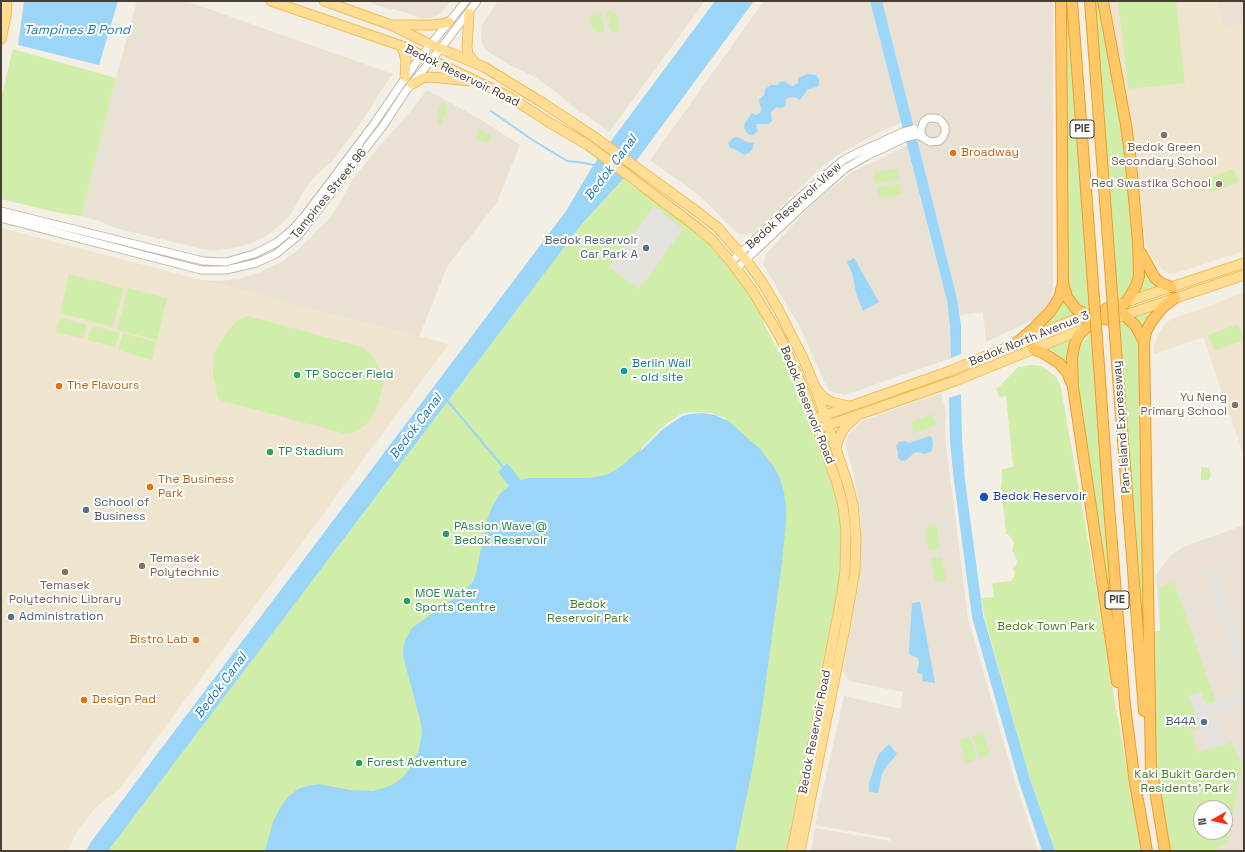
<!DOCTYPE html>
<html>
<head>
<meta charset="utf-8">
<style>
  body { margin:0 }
  #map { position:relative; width:1245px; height:852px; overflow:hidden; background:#f4efe5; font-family:"Space Grotesk",sans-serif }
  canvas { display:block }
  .frame { position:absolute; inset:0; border:2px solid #483f34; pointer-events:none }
  .north { position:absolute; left:1193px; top:800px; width:40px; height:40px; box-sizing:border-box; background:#fff; border:1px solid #b6b2ae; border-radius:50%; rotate:262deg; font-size:11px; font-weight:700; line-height:16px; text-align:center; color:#483f34 }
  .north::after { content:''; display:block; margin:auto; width:14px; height:18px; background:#ff2d12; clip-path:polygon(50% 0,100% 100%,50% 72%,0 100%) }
</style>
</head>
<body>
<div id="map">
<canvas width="1245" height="852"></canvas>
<div class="frame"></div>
<div class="north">N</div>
</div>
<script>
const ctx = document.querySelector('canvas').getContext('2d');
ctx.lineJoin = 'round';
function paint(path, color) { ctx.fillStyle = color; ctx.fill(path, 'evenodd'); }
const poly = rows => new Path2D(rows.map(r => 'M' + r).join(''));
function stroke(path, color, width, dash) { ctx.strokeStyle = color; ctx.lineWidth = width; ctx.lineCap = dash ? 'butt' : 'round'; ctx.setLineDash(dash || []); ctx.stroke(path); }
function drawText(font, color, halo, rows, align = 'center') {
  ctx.font = font + ' "Space Grotesk",sans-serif'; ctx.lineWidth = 4; ctx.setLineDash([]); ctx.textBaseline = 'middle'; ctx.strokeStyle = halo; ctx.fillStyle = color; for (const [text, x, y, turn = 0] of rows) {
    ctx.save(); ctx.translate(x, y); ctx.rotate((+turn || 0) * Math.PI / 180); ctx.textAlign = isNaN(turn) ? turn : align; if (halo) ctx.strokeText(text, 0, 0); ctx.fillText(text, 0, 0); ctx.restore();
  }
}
paint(poly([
  [137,1,186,1,393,74,382,89,365,117,332,161,314,177,303,192,290,215,279,226,266,236,250,244,233,248,217,250,202,249,115,228,99,221,81,216,116,78],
  [368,1,451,1,441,13,434,17,427,18,419,18,404,12,375,5],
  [498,1,705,1,609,132,588,116,579,112,561,96,535,77,510,65,490,53,485,49,482,43,481,36,482,25],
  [764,1,870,1,901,123,881,131,836,156,813,175,759,229,752,233,745,235,738,234,700,196,650,160],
  [882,1,1053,1,1053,292,1045,309,1036,318,986,342,983,312,960,315,957,298],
  [1217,1,1244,1,1244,23,1225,29],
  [427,90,480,119,520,145,497,202,447,267,419,337,202,280,219,281,239,279,260,272,283,261,298,250,325,223,338,207,351,182,377,149,411,111],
  [907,146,946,299,950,327,951,358,845,395,830,391,824,381,801,329,763,264,766,254,814,202,852,172],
  [941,393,946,412,945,427,946,445,968,618,1015,782,1038,851,811,851,815,828,890,841,891,838,815,825,844,696,901,709,903,692,849,681,843,672,859,582,861,524,854,475,846,446,846,438,862,421],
  [1244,525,1244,851,1167,851,1150,631,1160,631,1156,575,1171,555,1183,547],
  [1201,808,1225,808,1225,832,1201,832]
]), '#e9e1d3');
paint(poly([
  [1110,1,1217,1,1225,29,1244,23,1244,251,1173,274,1167,273,1162,269,1154,260,1148,250,1145,240,1132,131],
  [1,228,449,344,119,789,97,806,79,829,67,851,1,851],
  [1244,292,1244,456,1203,337,1154,354,1154,347,1159,332,1166,323,1172,319,1215,304]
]), '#efe4ce');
paint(poly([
  [1061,1,1072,1,1095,306,1087,309,1079,305,1086,315,1062,324,1031,331,1059,298],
  [1091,1,1102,1,1126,125,1138,244,1149,270,1171,287,1124,297,1112,301],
  [1118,1,1176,1,1185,83,1128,89],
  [609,11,614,12,619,18,617,24,620,30,617,33,615,33,609,28,609,19,606,17,606,14],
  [600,13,602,15,604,29,604,32,600,34,592,29,589,17,592,15],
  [13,49,116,78,81,216,59,213,1,199,1,98],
  [442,102,446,104,447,109,441,124,438,123,437,114],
  [479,128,491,136,488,143,476,138],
  [897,168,899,179,876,184,874,173],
  [1234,169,1239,182,1210,193,1205,179],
  [623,179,637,190,639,186,712,243,763,311,764,324,779,352,791,366,835,485,843,531,841,572,819,680,787,851,108,851,581,225],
  [900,183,902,194,880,199,877,188],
  [69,274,123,288,113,327,60,313],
  [128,288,167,298,157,340,117,330],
  [1174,299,1147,330,1151,771,1114,325,1129,320,1124,315],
  [248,316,362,347,368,352,373,357,380,370,382,377,383,385,378,405,368,423,360,429,351,434,346,434,219,400,213,376,213,364,215,352,227,332,239,319],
  [60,318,87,325,83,339,56,332],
  [1238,324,1244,340,1214,351,1208,335],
  [92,326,119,333,115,347,88,340],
  [1086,328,1075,344,1082,344,1091,333,1096,331,1122,675,1069,377,1033,349],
  [123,333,156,342,152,360,118,350],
  [1031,365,1041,366,1050,372,1057,378,1061,388,1098,598,1108,664,1142,851,1055,851,1030,779,985,619,981,598,994,597,992,583,1011,581,1014,577,1015,573,1013,568,1016,565,1017,561,1014,553,1012,551,1014,543,1010,536,1006,534,1001,485,1002,481,1002,469,1013,467,1006,396,999,397,996,388,998,388,1018,367],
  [932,414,936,425,914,433,910,422],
  [1201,467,1209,468,1211,475,1209,480,1201,480],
  [936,525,940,548,929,551,925,527],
  [942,557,946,580,935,582,931,559],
  [1174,582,1216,702,1205,705,1201,692,1189,696,1200,728,1191,731,1198,753,1231,742,1233,746,1234,745,1242,768,1233,814,1230,813,1229,818,1232,819,1227,844,1218,848,1218,851,1168,851,1153,773,1150,631,1160,631,1159,588],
  [1201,808,1225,808,1225,832,1201,832],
  [983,732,990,755,979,758,972,736],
  [970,737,977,759,966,763,959,740]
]), '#d1edaa');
paint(poly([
  [654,206,683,229,639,289,609,267],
  [1216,568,1244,651,1244,688,1205,571],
  [1201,692,1206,705,1244,692,1244,704,1209,716,1211,723,1219,721,1227,744,1207,750,1189,696]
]), '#e5e2de');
paint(poly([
  [24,1,118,1,99,65,18,45],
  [715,1,754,1,623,179,581,225,108,851,86,851,91,842,566,211,594,164],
  [870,1,882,1,957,298,961,325,961,354,951,358,950,327,947,301],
  [807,74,816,75,819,79,819,85,817,87,808,89,800,100,794,97,788,98,785,100,786,103,784,107,779,108,777,107,772,111,771,114,772,121,768,124,757,124,756,127,758,131,753,135,750,135,747,133,744,128,745,123,752,113,755,115,760,113,761,109,759,100,764,95,765,89,768,87,770,85,777,85,780,82,784,81,791,86,793,86,798,83,798,78],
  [735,137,738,137,746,142,754,143,752,150,750,152,744,155,733,148,730,148,728,143],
  [854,258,879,302,863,311,857,296,852,273,847,262],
  [961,394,962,440,965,480,983,615,1030,779,1055,851,1042,851,1019,782,972,617,954,481,950,442,949,398],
  [697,412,715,414,726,419,759,448,774,467,780,479,784,492,786,507,786,522,782,562,762,710,752,771,735,851,265,851,273,822,280,808,287,798,298,789,306,786,319,784,350,790,373,791,390,786,395,783,403,777,409,769,419,751,422,732,420,719,404,660,403,650,405,640,412,628,460,594,473,582,476,573,487,520,492,507,500,494,509,486,498,472,507,463,521,480,529,478,589,478,606,475,619,468,640,450,662,428,681,415],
  [930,436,932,438,933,443,932,451,925,454,918,452,914,453,905,461,900,460,898,458,898,452,896,446,899,442,905,441,909,443],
  [920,602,935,683,922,681,923,675,917,672,919,662,918,658,910,655,909,652,912,603],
  [889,744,897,754,886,767,882,774,878,793,869,792,869,783,876,762,879,754]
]), '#9bd5f8');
paint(poly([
  [690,412,702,412,712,413,727,419,726,420,715,415,702,413,691,414,682,416,663,429,641,451,640,450,657,432,669,422,681,414]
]), '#f4efe5');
stroke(poly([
  [491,111,531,139,567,161,578,162,594,165],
  [446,399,503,467]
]), '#9bd5f8', 2);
const minor = poly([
  [916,135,920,136,930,142,939,141,943,137,945,132,945,126,942,122,939,119,934,118,929,118,924,121,921,129,921,134,924,138],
  [1,211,203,261,226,262,254,254,276,243,293,229,306,214,373,125,399,87,418,60,466,1],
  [1,218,201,270,226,270,256,263,276,254,298,236,383,126,406,91,441,48,477,1],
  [731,262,797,200,836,166,845,159,863,150,903,132],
  [737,268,803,206,846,168,867,156,905,138]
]);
const major = poly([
  [271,1,402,46,510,97,550,123,588,145,698,228,713,241,731,262,752,290,780,337,801,383,837,483,843,506,846,532,845,570,842,593,792,851],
  [324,1,391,25,425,42,484,67,543,103,593,136,699,213,718,228,746,260,762,282,778,309,803,358,815,387,830,431,848,485,853,505,856,538,855,570,844,633,800,851],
  [469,13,467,47,468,54,474,62],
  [393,25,432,25,441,24,449,22],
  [1,39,6,16,7,1],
  [402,46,406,60,405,77],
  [412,84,423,78,430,77,471,81],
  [1123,303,1244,263],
  [1119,317,1244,275],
  [817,390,823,397,831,402,848,406],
  [820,417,950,371,1063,324,1092,313],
  [823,427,955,381,1086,328],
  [836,449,838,440,842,432,846,426,856,417]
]);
const highway = poly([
  [1072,1,1091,257],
  [1090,1,1109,253],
  [1141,253,1155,278,1161,283,1171,287],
  [1063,283,1067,297,1076,309,1087,315,1109,320,1127,301,1136,286,1139,276,1138,243,1130,154,1126,125,1103,1],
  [1015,344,1034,328,1050,312,1059,298,1063,283,1061,1],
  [1033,349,1043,353,1059,363,1067,372,1071,382],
  [1118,377,1144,711],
  [1100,380,1108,494,1125,706,1135,783,1147,851],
  [1117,682,1073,387,1072,357,1075,343,1079,335,1107,308,1118,312,1124,315,1135,325,1144,342],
  [1151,766,1165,851],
  [1151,773,1144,342,1146,332,1151,322,1163,307,1175,298]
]);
stroke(minor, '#c1b7a7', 9);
stroke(major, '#f0bd58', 11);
stroke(highway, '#ed9d27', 12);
stroke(minor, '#fff', 7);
stroke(major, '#ffdd94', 9);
stroke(highway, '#ffc766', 10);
const minorBridge = poly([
  [903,132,914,129],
  [905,138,916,135]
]);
const highwayBridge = poly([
  [1109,253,1118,377],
  [1091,257,1100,380]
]);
stroke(minorBridge, '#c1b7a7', 9, []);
stroke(highwayBridge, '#ed9d27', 12, []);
stroke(minorBridge, '#fff', 7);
stroke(highwayBridge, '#ffc766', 10);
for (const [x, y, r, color] of [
  [1164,135,4,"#8d6e63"],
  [953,153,4,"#e8710a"],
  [1219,184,4,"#8d6e63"],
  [646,248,4,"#5c6f8a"],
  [624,371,4,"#0f9aa8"],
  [297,375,4,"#2e9e5b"],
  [59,386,4,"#e8710a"],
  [1235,405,4,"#8d6e63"],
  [270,452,4,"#2e9e5b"],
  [150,487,4,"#e8710a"],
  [984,497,5,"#1a4fb4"],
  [86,510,4,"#5c6f8a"],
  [446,534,4,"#2e9e5b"],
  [142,566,4,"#8d6e63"],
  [65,572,4,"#8d6e63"],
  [407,601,4,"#2e9e5b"],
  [11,617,4,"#5c6f8a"],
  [196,640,4,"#e8710a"],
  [84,700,4,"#e8710a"],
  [1204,722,4,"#5c6f8a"],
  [359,763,4,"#2e9e5b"]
]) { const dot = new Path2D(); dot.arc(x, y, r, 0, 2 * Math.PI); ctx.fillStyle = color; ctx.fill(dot); stroke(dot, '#fff', 1.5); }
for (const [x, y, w] of [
  [1082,129,24],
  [1117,600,24]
]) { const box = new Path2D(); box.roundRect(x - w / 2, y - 9, w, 18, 3); ctx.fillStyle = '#fff'; ctx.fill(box); stroke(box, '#483f34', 1); }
drawText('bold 11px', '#483f34', null, [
  ["PIE",1082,129],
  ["PIE",1117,600]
]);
drawText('12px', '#483f34', '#fff', [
  ["Bedok Reservoir Road",462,76,26],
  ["Tampines Street 96",329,194,-51],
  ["Bedok Reservoir View",794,206,-42],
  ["Bedok North Avenue 3",1029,339,-22],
  ["Bedok Reservoir Road",807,405,68],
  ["Pan-Island Expressway",1122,427,-94],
  ["Bedok Reservoir Road",815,732,-79]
]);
drawText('12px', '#785e54', '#fff', [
  ["Bedok Green",1164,148],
  ["Secondary School",1164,162],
  ["Red Swastika School",1211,184,"right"],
  ["Yu Neng",1227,398,"right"],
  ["Primary School",1227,412,"right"],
  ["Temasek",150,559,"left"],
  ["Polytechnic",150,573,"left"],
  ["Temasek",65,586],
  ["Polytechnic Library",65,600]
]);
drawText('12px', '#c56008', '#fff', [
  ["Broadway",961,153],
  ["The Flavours",67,386],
  ["The Business",158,480],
  ["Park",158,494],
  ["Bistro Lab",188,640,"right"],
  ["Design Pad",92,700]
], 'left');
drawText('12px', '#4e5e75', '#fff', [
  ["Bedok Reservoir",638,241],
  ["Car Park A",638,255],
  ["School of",94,503,"left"],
  ["Business",94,517,"left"],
  ["Administration",19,617,"left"],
  ["B44A",1196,722]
], 'right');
drawText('12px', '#0d838f', '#fff', [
  ["Berlin Wall",632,364],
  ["- old site",632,378]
], 'left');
drawText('12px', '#27864d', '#fff', [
  ["TP Soccer Field",305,375],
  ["TP Stadium",278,452],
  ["PAssion Wave @",454,527],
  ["Bedok Reservoir",454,541],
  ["MOE Water",415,594],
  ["Sports Centre",415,608],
  ["Forest Adventure",367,763]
], 'left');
drawText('12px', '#164399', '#fff', [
  ["Bedok Reservoir",993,497]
], 'left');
drawText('12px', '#488021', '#fff', [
  ["Bedok",588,605],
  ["Reservoir Park",588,619],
  ["Bedok Town Park",1046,627],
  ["Kaki Bukit Garden",1185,775],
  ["Residents' Park",1185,789]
]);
drawText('italic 13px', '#217cb6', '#fff', [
  ["Tampines B Pond",77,30],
  ["Bedok Canal",611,168,-53],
  ["Bedok Canal",416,427,-53],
  ["Bedok Canal",221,686,-53]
]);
</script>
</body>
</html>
